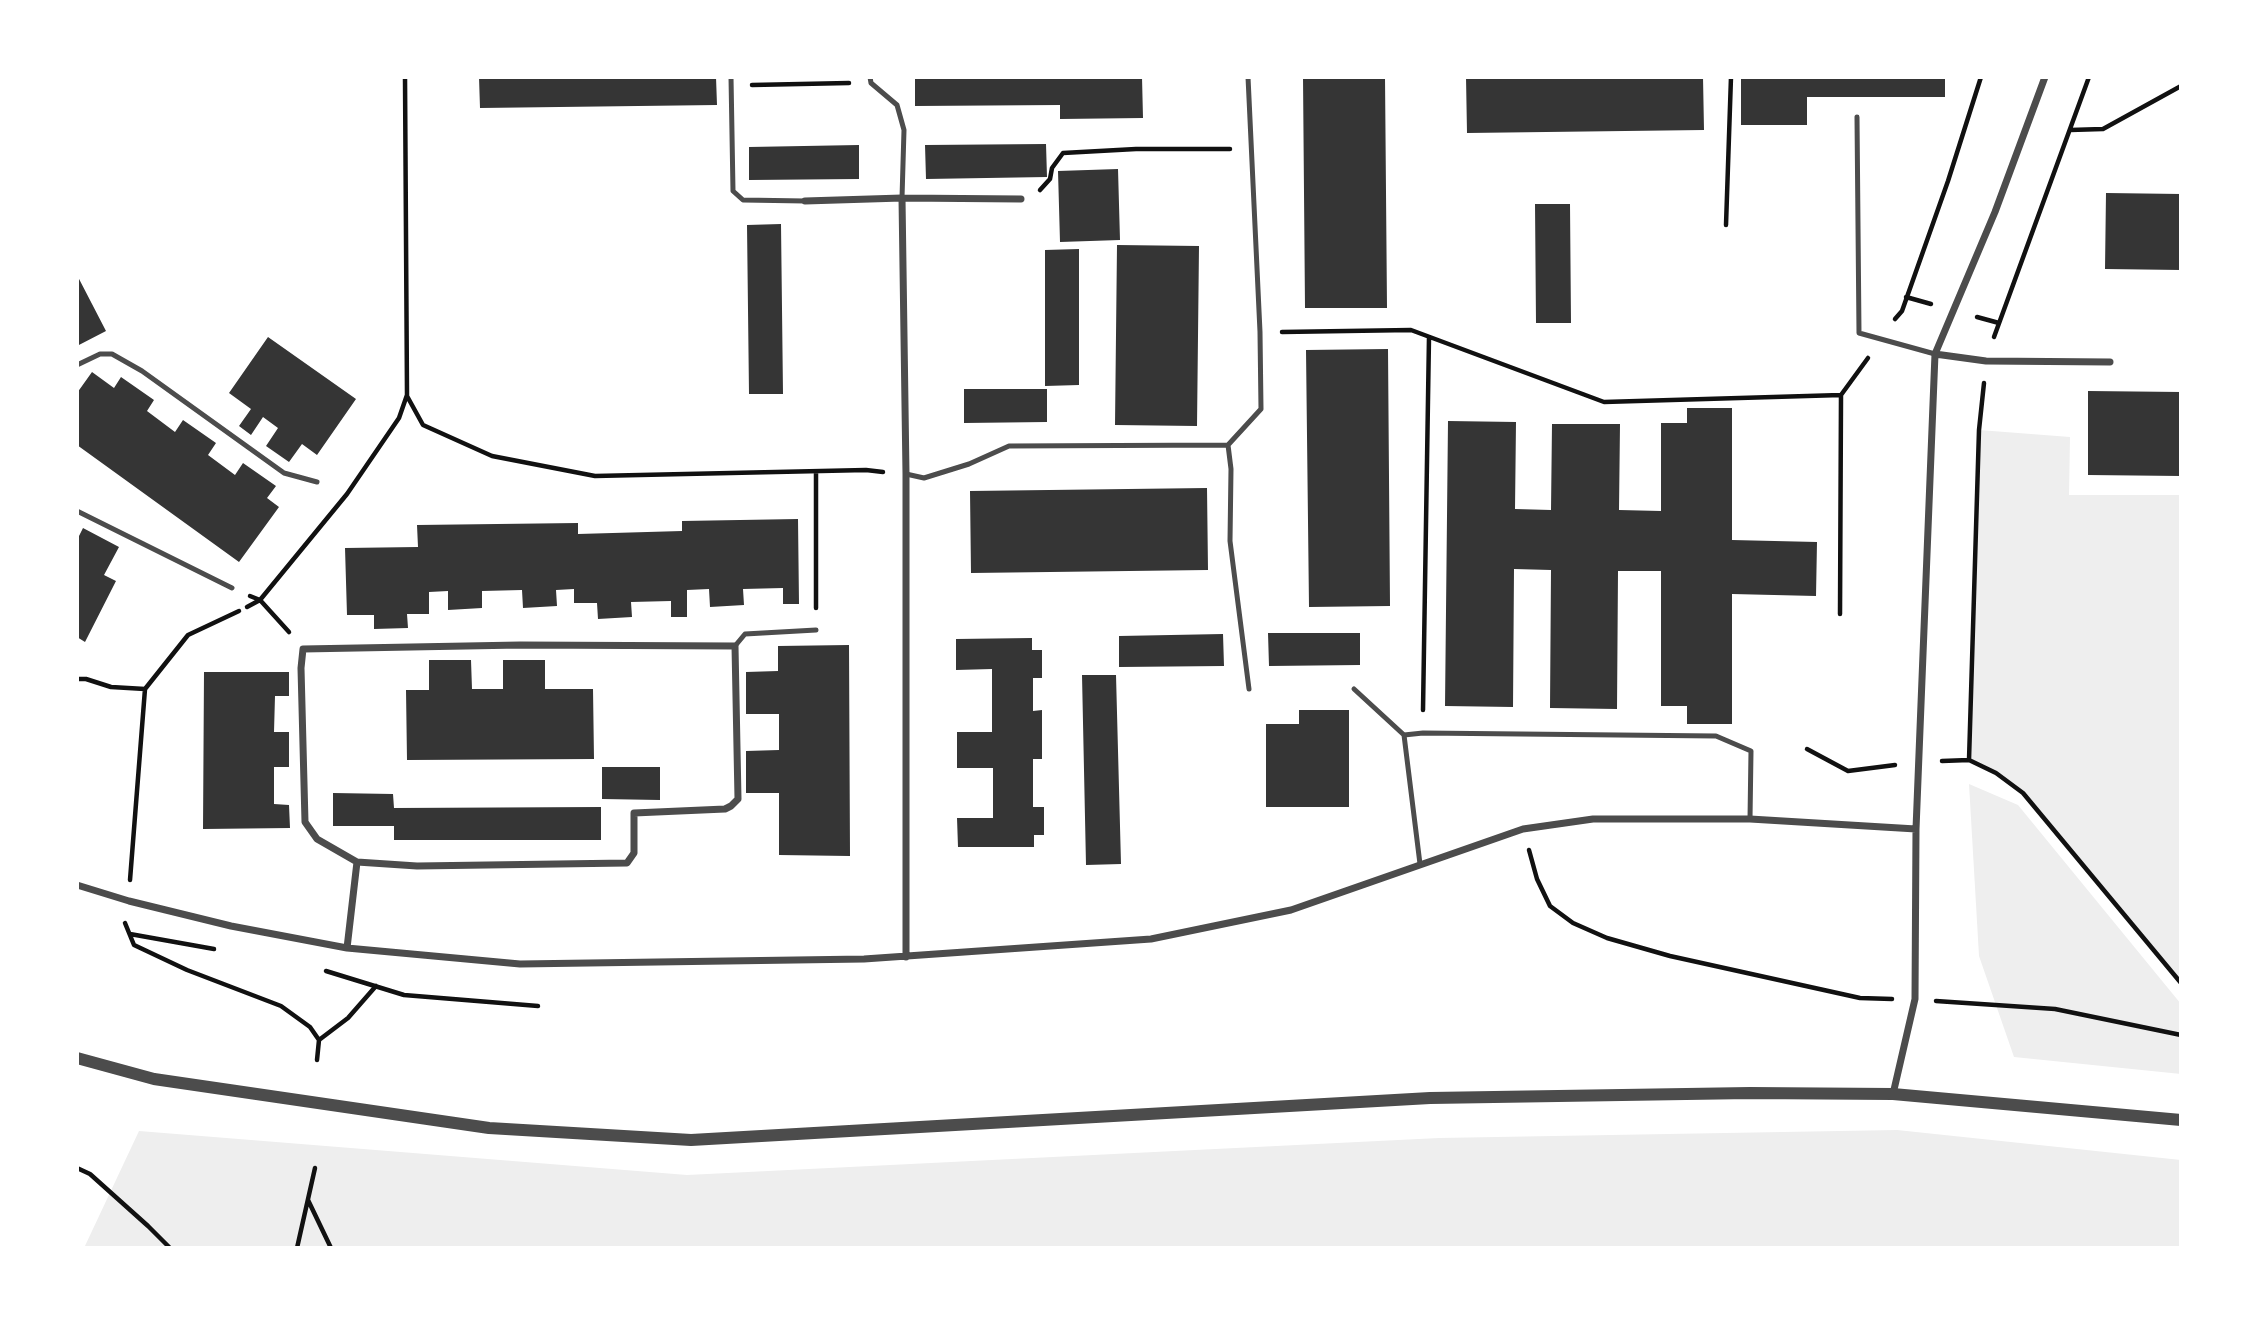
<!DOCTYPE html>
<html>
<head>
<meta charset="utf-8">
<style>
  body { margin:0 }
  #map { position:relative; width:2258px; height:1325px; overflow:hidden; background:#fff; font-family:"Space Grotesk",sans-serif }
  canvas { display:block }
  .frame { position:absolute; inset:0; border:79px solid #fff; pointer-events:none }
</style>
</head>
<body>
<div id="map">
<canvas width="2258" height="1325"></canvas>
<div class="frame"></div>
</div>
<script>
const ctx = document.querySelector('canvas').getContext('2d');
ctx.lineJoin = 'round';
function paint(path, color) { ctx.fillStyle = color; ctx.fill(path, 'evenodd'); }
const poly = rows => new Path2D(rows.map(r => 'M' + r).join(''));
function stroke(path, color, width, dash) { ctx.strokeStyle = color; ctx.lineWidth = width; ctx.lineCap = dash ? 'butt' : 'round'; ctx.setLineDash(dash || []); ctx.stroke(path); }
paint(poly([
  [1979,430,2070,437,2069,495,2181,495,2181,983,2023,793,1996,773,1969,760],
  [1969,784,2018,805,2181,1004,2181,1074,2014,1057,1979,956],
  [1897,1130,2181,1160,2181,1248,84,1248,139,1131,687,1175,1439,1138]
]), '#eee');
paint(poly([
  [479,77,716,77,717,105,480,108],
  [915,77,1142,77,1143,118,1060,119,1060,105,915,106],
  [1303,77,1385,77,1387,308,1305,308],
  [1466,77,1703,77,1704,130,1467,133],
  [1741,77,1945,77,1945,97,1807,97,1807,125,1741,125],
  [1046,144,1047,177,926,179,925,145],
  [859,145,859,179,749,180,749,147],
  [1118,169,1120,240,1060,242,1058,171],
  [2106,193,2181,194,2181,270,2105,269],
  [1535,204,1570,204,1571,323,1536,323],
  [781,224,783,394,749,394,747,225],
  [1117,245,1199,246,1197,426,1115,425],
  [1079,249,1079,385,1045,386,1045,250],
  [77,275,106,331,77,346],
  [268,337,356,399,317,455,302,444,289,462,266,446,278,428,263,417,251,435,239,426,251,409,229,393],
  [1388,349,1390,606,1309,607,1306,350],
  [92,372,114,388,121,377,154,400,147,411,175,432,183,420,216,443,208,455,235,475,243,463,276,486,267,498,279,507,239,562,77,445,77,393],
  [964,389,1047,389,1047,422,964,423],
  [2088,391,2181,392,2181,476,2088,475],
  [1687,408,1732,408,1732,540,1817,542,1816,596,1732,594,1732,724,1687,724,1687,706,1661,706,1661,571,1618,571,1617,709,1550,708,1551,570,1514,569,1513,707,1445,706,1448,421,1516,422,1515,509,1551,510,1552,424,1620,424,1619,510,1661,511,1661,423,1687,423],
  [1207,488,1208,570,971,573,970,491],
  [798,519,799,604,783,604,783,588,743,589,744,605,710,607,709,589,687,590,687,617,671,617,671,601,631,602,632,617,598,619,597,603,574,603,574,589,556,590,557,606,523,608,522,590,482,591,482,608,448,610,448,591,429,592,429,614,407,614,408,628,374,629,374,615,347,615,345,548,418,547,417,525,578,523,578,534,682,531,682,521],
  [83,528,119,547,104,575,116,581,85,642,77,637,77,540],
  [1268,633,1360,633,1360,665,1269,666],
  [1223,634,1224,666,1119,667,1119,636],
  [1032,638,1032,650,1042,650,1042,678,1033,678,1033,711,1042,710,1042,759,1033,759,1033,807,1044,807,1044,835,1034,835,1034,847,958,847,957,818,993,818,993,768,957,768,957,732,992,732,992,669,956,670,956,639],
  [849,645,850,856,779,855,779,793,746,793,746,751,779,750,779,714,746,714,746,672,778,671,778,646],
  [429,660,471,660,472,689,503,689,503,660,545,660,545,689,593,689,594,759,407,760,406,690,429,690],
  [204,672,289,672,289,696,275,696,274,732,289,732,289,767,274,767,274,804,289,805,290,828,203,829],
  [1082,675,1116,675,1121,864,1086,865],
  [1299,710,1349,710,1349,807,1266,807,1266,724,1299,724],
  [602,767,660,767,660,800,602,799],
  [333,793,393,794,394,808,601,807,601,840,394,840,394,826,333,826]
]), '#353535');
stroke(poly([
  [752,85,849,83],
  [2070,130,2103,129,2181,86],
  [1040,190,1050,179,1052,168,1063,153,1136,149,1230,149],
  [1726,225,1731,77],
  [1906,297,1931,304],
  [1977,317,1999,323],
  [1895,319,1902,311,1948,181,1981,77],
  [1282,332,1411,330,1604,402,1841,395,1868,358],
  [1994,337,2089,77],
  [407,396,423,425,492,456,595,476,866,470,883,472],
  [816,472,816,608],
  [250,596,260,600,289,632],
  [247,607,260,600,347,494,399,418,407,395,405,77],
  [1840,614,1841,395],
  [77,679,86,679,111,687,145,689],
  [1423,710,1429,337],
  [1807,749,1848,771,1895,765],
  [1969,760,1979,430,1984,383],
  [1942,761,1969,760,1996,773,2023,793,2181,983],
  [1529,850,1537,879,1550,906,1573,923,1607,938,1670,956,1860,998,1892,999],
  [130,880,145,689,188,635,239,611],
  [125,923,134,945,187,970,281,1006,310,1027,319,1040,317,1060],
  [130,934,214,949],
  [326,971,404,995,538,1006],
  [1936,1001,2055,1009,2181,1035],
  [319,1040,348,1018,376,986],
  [77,1168,90,1174,148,1226,170,1248],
  [308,1200,331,1248],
  [297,1248,315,1168]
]), '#111', 4.5);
stroke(poly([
  [731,77,733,191,743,200,805,201],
  [870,77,871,83,897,105,904,130,902,198],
  [1248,77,1260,332,1261,409,1228,445,1231,469,1230,541,1249,689],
  [1857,117,1859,333,1935,354],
  [77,365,100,354,112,354,142,371,284,473,317,482],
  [906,474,924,478,969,464,1009,446,1228,445],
  [77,511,232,588],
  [735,646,745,634,816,630],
  [1354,689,1404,735,1420,864],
  [1404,735,1423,733,1716,736,1751,751,1750,819]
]), '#4c4c4c', 5);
stroke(poly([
  [805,201,902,198],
  [1935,354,1986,361,2110,362],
  [77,885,129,901,231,926,347,948,520,964,864,959,1151,939,1291,910,1523,829,1593,819,1750,819,1916,829],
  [347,948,357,862,417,866,627,863,634,853,634,813,725,809,731,806,738,799,735,646,520,645,303,649,301,668,305,822,317,839,357,862],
  [906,957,906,474,902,198,1021,199],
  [1893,1094,1915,999,1916,829,1935,354,1995,212,2045,77]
]), '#4c4c4c', 7);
stroke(poly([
  [77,1058,154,1079,489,1128,691,1140,1430,1098,1750,1093,1893,1094,2181,1120]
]), '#4c4c4c', 12);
</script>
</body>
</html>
